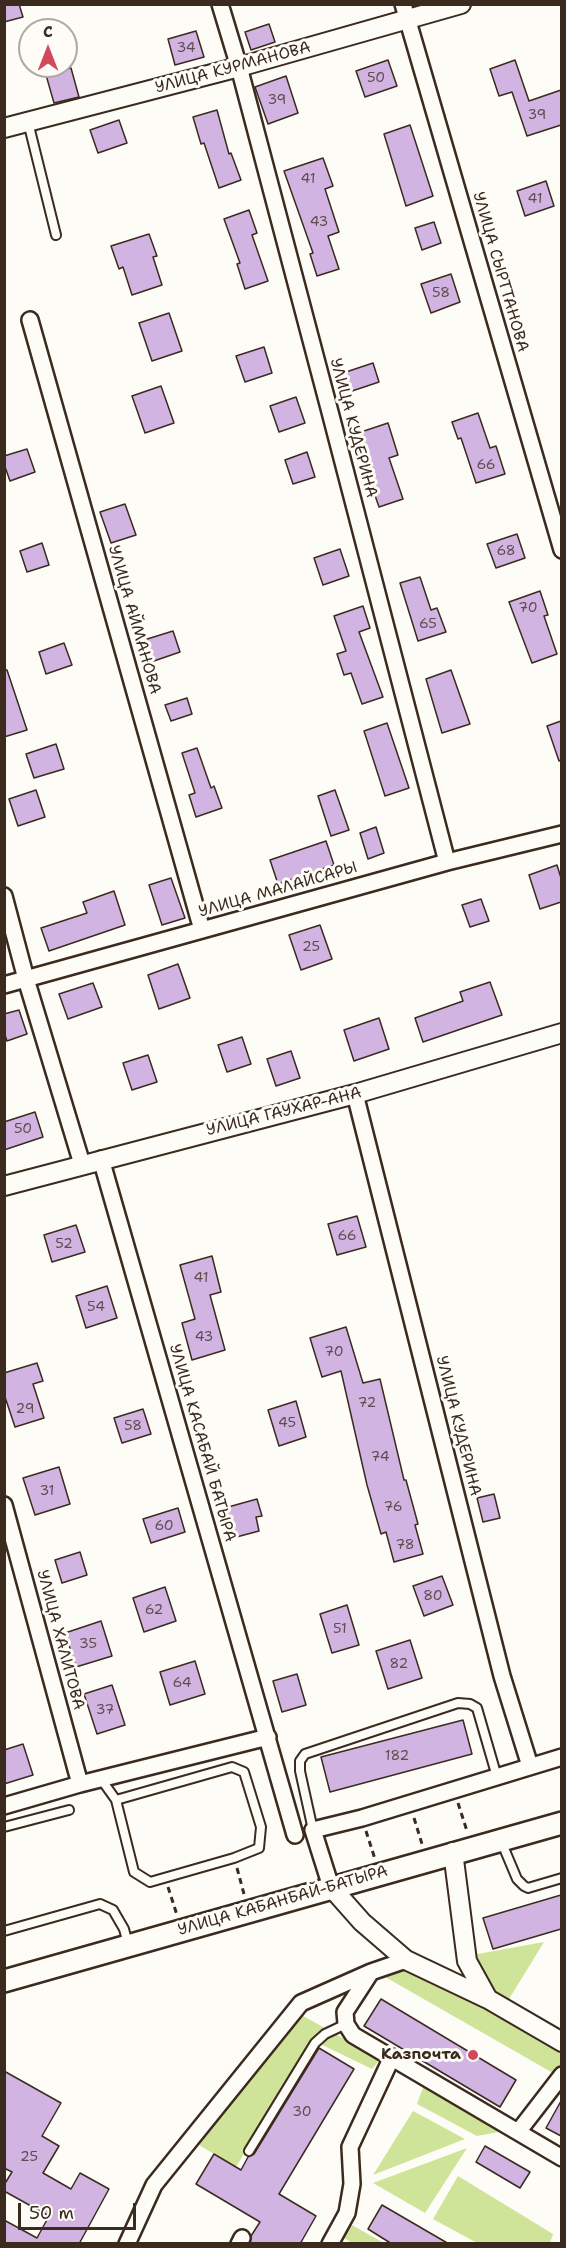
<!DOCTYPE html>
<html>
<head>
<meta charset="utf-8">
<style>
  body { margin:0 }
  #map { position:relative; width:566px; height:2248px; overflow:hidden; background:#fdfcf7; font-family:"Shantell Sans",sans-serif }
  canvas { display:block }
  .frame { position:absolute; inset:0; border:6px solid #3b2a1e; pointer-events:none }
  .north { position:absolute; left:18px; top:18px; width:60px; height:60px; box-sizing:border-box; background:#fdfcf7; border:2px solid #afa8a0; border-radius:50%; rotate:0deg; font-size:16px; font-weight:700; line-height:24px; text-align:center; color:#3b2a1e }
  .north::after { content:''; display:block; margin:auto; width:21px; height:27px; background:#d1495b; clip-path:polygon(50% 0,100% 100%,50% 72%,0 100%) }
  .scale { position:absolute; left:18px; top:2203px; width:118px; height:27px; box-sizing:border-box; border:3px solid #3b2a1e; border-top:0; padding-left:8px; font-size:18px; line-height:21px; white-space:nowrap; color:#3b2a1e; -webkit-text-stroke:4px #fdfcf7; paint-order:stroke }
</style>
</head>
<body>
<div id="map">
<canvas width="566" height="2248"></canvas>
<div class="frame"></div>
<div class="north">С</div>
<div class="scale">50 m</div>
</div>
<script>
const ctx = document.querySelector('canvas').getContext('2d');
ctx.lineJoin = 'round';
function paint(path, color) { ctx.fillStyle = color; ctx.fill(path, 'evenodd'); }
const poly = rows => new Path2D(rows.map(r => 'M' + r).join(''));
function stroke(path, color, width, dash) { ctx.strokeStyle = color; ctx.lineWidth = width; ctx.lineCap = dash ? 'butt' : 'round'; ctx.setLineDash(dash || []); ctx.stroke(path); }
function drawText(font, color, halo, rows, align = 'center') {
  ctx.font = font + ' "Shantell Sans",sans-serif'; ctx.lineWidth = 6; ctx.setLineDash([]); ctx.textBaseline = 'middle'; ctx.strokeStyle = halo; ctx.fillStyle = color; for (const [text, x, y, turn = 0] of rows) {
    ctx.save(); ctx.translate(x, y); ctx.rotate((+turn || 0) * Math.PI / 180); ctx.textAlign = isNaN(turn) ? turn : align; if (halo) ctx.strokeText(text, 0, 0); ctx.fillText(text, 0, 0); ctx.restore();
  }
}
paint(poly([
  [544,1942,506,2004,491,1988,472,1955],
  [419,1957,561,2048,561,2065,553,2073,380,1974],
  [298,2013,380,2059,372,2069,312,2040,236,2167,199,2145],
  [425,2082,504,2131,477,2136,417,2104],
  [413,2111,465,2139,373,2175],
  [467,2148,425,2213,373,2183],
  [458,2176,553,2234,550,2243,477,2243,433,2219],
  [350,2224,384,2243,352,2243,341,2236]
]), '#d0e499');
const building = poly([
  [4,4,19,4,23,17,4,22,4,4],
  [269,24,275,42,251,50,245,32,269,24],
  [196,31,204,57,175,65,168,39,196,31],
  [388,60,397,86,365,97,356,71,388,60],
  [515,60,529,101,561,90,561,125,527,136,512,92,499,96,490,69,515,60],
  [71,68,79,97,54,103,46,75,71,68],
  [286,76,298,113,268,124,255,87,286,76],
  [217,110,229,154,231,153,241,180,219,188,204,143,201,144,193,117,217,110],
  [119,120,127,143,98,153,90,130,119,120],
  [410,125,433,196,406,206,384,134,410,125],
  [323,158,333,186,325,189,339,232,328,236,339,269,317,276,310,254,313,253,284,171,323,158],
  [546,181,554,206,525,216,517,191,546,181],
  [249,210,257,233,252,235,268,281,245,289,237,264,240,263,224,219,249,210],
  [434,222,441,243,422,250,415,228,434,222],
  [149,234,157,256,153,257,162,285,132,295,123,267,119,269,111,246,149,234],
  [451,274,460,302,431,313,421,284,451,274],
  [169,313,182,351,152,361,139,323,169,313],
  [264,347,272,373,245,382,236,356,264,347],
  [373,363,379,382,349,392,343,373,373,363],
  [161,386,174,423,145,433,132,396,161,386],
  [296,397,305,423,279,432,270,406,296,397],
  [478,413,490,448,496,446,505,474,476,483,461,438,458,439,452,422,478,413],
  [388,423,398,455,389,458,403,499,379,507,370,481,374,480,358,433,388,423],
  [27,449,35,472,10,481,4,464,4,456,27,449],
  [307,452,315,477,293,484,285,460,307,452],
  [125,504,136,535,111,543,100,512,125,504],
  [517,534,525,558,496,568,487,544,517,534],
  [42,543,49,565,27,572,20,551,42,543],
  [340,549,349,576,323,585,314,558,340,549],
  [420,577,431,610,437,608,446,632,418,641,400,583,420,577],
  [540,591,548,615,544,616,557,654,532,663,509,602,540,591],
  [363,606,370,628,359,632,383,697,362,704,351,673,344,675,337,654,346,651,334,616,363,606],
  [173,631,180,652,151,662,144,640,173,631],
  [64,643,72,665,46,674,39,652,64,643],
  [4,670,7,670,27,730,4,737,4,670],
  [451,670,470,724,442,733,426,679,451,670],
  [187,698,192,714,171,721,165,705,187,698],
  [561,721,561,760,559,761,547,726,561,721],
  [387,723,409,788,385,796,364,731,387,723],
  [56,744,64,769,34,778,26,754,56,744],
  [197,748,211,788,214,786,222,808,196,817,189,795,195,793,182,753,197,748],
  [36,790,45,817,18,826,9,799,36,790],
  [335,790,349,830,331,836,318,796,335,790],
  [376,827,384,853,368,859,360,833,376,827],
  [326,841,334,865,278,884,270,860,326,841],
  [557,865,561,878,561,902,540,909,529,875,557,865],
  [171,878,185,918,162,925,149,885,171,878],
  [114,891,125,925,49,951,41,928,87,913,83,902,114,891],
  [481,899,489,921,470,927,462,905,481,899],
  [320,925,332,959,301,970,289,935,320,925],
  [178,964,190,998,159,1009,148,975,178,964],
  [490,982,502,1015,423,1042,415,1018,463,1001,460,992,490,982],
  [93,983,102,1007,68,1019,59,994,93,983],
  [19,1010,27,1034,7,1041,4,1032,4,1014,19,1010],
  [379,1018,389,1049,354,1061,344,1030,379,1018],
  [242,1037,251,1064,227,1072,218,1045,242,1037],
  [291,1051,300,1078,276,1086,267,1059,291,1051],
  [148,1055,157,1082,132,1090,123,1063,148,1055],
  [35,1112,43,1137,4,1150,4,1122,35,1112],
  [357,1216,366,1247,337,1255,328,1224,357,1216],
  [76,1225,85,1252,52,1262,44,1235,76,1225],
  [212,1256,221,1292,210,1295,225,1350,192,1360,182,1323,195,1319,180,1265,212,1256],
  [107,1286,117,1318,86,1328,76,1296,107,1286],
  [346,1327,363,1383,380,1379,404,1480,406,1480,418,1524,415,1525,423,1554,394,1562,386,1532,381,1534,367,1485,341,1371,322,1377,310,1338,346,1327],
  [37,1363,43,1381,33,1384,44,1418,15,1427,4,1394,4,1373,37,1363],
  [296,1401,306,1437,279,1446,268,1410,296,1401],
  [143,1409,151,1434,122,1443,114,1418,143,1409],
  [59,1467,70,1504,35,1515,23,1478,59,1467],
  [494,1494,500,1518,483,1522,477,1498,494,1494],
  [257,1499,262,1516,256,1517,259,1531,229,1539,221,1509,257,1499],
  [178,1508,185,1532,151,1543,143,1519,178,1508],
  [80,1552,87,1575,62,1583,55,1560,80,1552],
  [442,1576,453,1605,424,1616,413,1586,442,1576],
  [165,1587,176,1621,144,1632,133,1598,165,1587],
  [347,1605,359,1645,332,1653,320,1614,347,1605],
  [101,1621,112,1656,76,1667,65,1633,101,1621],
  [410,1640,422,1678,388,1689,376,1651,410,1640],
  [195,1661,205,1694,170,1705,160,1672,195,1661],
  [297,1674,306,1705,282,1712,273,1681,297,1674],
  [112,1685,125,1725,97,1734,84,1694,112,1685],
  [463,1720,472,1754,330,1792,321,1757,463,1720],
  [23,1744,33,1775,4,1784,4,1750,23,1744],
  [561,1895,561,1929,493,1949,483,1918,561,1895],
  [381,1999,516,2080,500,2107,364,2026,381,1999],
  [319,2048,354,2069,279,2194,316,2216,300,2244,250,2244,251,2236,260,2222,196,2184,214,2154,241,2170,248,2157,254,2154,319,2048],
  [4,2071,61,2103,42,2136,59,2146,43,2173,71,2189,80,2173,109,2189,79,2244,4,2244,4,2220,37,2238,49,2216,4,2191,4,2185,12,2172,4,2168,4,2071],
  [561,2101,561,2136,546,2128,561,2101],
  [485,2146,530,2172,520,2188,476,2162,485,2146],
  [382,2205,449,2244,392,2244,368,2229,382,2205]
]);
paint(building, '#d1b4e1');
stroke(building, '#3b2a1e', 1.5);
const service = poly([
  [28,122,56,235],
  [101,1779,116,1800,134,1872,150,1882,234,1858,259,1848,261,1827,244,1772,232,1767,116,1800],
  [4,1827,69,1810],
  [313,1830,300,1771,300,1761,305,1754,458,1703,470,1704,477,1708,497,1777],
  [501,1841,517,1879,524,1886,528,1888,562,1878],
  [4,1931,100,1904,113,1910,124,1929,128,1944],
  [249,2151,315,2043,325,2034,346,2024]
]);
const minor = poly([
  [220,4,239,67,330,412,447,862],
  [403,4,562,550],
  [30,320,202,930],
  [4,896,26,979,82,1164],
  [4,985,447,862,562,834],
  [355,1094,502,1676,530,1766],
  [101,1159,295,1835],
  [4,1505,80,1784],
  [4,1806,80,1784,268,1737],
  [331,1887,313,1830,362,1818,562,1757],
  [371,1972,345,2012,346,2024,353,2035,562,2158],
  [518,2132,562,2075],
  [127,2244,154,2185,301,2003,371,1972,406,1960],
  [239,2244,242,2238],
  [330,2244,347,2213,352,2184,350,2147,392,2057]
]);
const tertiary = poly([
  [4,128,239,67,461,4],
  [4,1186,355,1094,562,1033],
  [453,1852,467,1961,488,1999,562,2042],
  [331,1887,362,1922,406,1960,488,1999]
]);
const secondary = poly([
  [4,1981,562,1823]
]);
stroke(service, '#3b2a1e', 12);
stroke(minor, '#3b2a1e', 20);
stroke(tertiary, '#3b2a1e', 22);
stroke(secondary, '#3b2a1e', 26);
stroke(poly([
  [458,1803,467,1831],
  [414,1818,422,1844],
  [366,1831,375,1859],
  [237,1868,244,1894],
  [168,1887,177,1915]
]), '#3b2a1e', 3, [6, 4.5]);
stroke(service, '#fdfcf7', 8);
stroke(minor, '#fdfcf7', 15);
stroke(tertiary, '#fdfcf7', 18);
stroke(secondary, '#fdfcf7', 21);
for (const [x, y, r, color] of [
  [473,2055,6,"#d1495b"]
]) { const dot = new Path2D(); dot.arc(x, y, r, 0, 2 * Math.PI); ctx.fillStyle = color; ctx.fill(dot); stroke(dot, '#fdfcf7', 2); }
drawText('14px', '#604c4f', null, [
  ["34",186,48],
  ["50",376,78],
  ["39",277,100],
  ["39",537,115],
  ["41",308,179],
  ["41",535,199],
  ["43",319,222],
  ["58",441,293],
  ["66",486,465],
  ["68",506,551],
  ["70",528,608],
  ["65",428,624],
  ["25",311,947],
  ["50",23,1129],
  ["66",347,1236],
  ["52",64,1244],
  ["41",201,1278],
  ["54",96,1307],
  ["43",204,1337],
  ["70",334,1352],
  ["72",367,1403],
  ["29",25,1409],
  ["45",287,1423],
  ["58",133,1426],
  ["74",380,1457],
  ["31",47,1491],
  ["76",393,1507],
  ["60",164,1526],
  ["78",405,1545],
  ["80",433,1596],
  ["62",154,1610],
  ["51",340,1629],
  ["35",88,1644],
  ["82",399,1664],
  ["64",182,1683],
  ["37",105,1710],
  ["182",397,1756],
  ["30",302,2112],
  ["25",29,2157]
]);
drawText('16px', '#3b2a1e', '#fdfcf7', [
  ["УЛИЦА КУРМАНОВА",233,68,-15],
  ["УЛИЦА СЫРТТАНОВА",500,272,74],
  ["УЛИЦА КУДЕРИНА",353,428,75],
  ["УЛИЦА АЙМАНОВА",134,620,74],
  ["УЛИЦА МАЛАЙСАРЫ",278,890,-16],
  ["УЛИЦА ГАУХАР-АНА",284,1112,-14],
  ["УЛИЦА КУДЕРИНА",458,1426,76],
  ["УЛИЦА КАСАБАЙ БАТЫРА",202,1443,74],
  ["УЛИЦА ХАЛИТОВА",60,1640,75],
  ["УЛИЦА КАБАНБАЙ-БАТЫРА",283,1901,-16]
]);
drawText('bold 16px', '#3b2a1e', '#fdfcf7', [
  ["Казпочта",461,2055]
], 'right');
</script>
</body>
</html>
